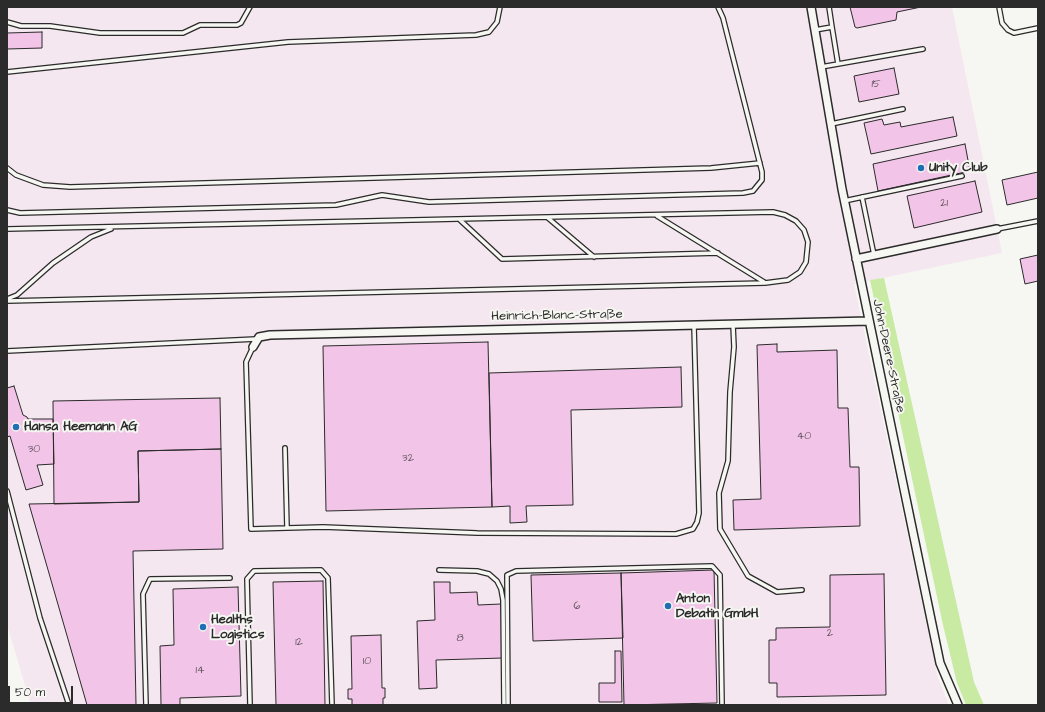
<!DOCTYPE html>
<html>
<head>
<meta charset="utf-8">
<style>
  body { margin:0 }
  #map { position:relative; width:1045px; height:712px; overflow:hidden; background:#f6f6f2; font-family:"Architects Daughter",sans-serif }
  canvas { display:block }
  .frame { position:absolute; inset:0; border:8px solid #2b2b2b; pointer-events:none }
  .scale { position:absolute; left:8px; top:686px; width:65px; height:18px; box-sizing:border-box; border:2px solid #2b2b2b; border-top:0; padding-left:5px; font-size:12px; line-height:14px; white-space:nowrap; color:#2b2b2b; -webkit-text-stroke:3px #f6f6f2; paint-order:stroke }
</style>
</head>
<body>
<div id="map">
<canvas width="1045" height="712"></canvas>
<div class="frame"></div>
<div class="scale">50 m</div>
</div>
<script>
const ctx = document.querySelector('canvas').getContext('2d');
ctx.lineJoin = 'round';
function paint(path, color) { ctx.fillStyle = color; ctx.fill(path, 'evenodd'); }
const poly = rows => new Path2D(rows.map(r => 'M' + r).join(''));
function stroke(path, color, width, dash) { ctx.strokeStyle = color; ctx.lineWidth = width; ctx.lineCap = dash ? 'butt' : 'round'; ctx.setLineDash(dash || []); ctx.stroke(path); }
function drawText(font, color, halo, rows, align = 'center') {
  ctx.font = font + ' "Architects Daughter",sans-serif'; ctx.lineWidth = 4; ctx.setLineDash([]); ctx.textBaseline = 'middle'; ctx.strokeStyle = halo; ctx.fillStyle = color; for (const [text, x, y, turn = 0] of rows) {
    ctx.save(); ctx.translate(x, y); ctx.rotate((+turn || 0) * Math.PI / 180); ctx.textAlign = isNaN(turn) ? turn : align; if (halo) ctx.strokeText(text, 0, 0); ctx.fillText(text, 0, 0); ctx.restore();
  }
}
paint(poly([
  [7,7,952,7,1002,253,854,284,938,678,949,705,31,705,7,625]
]), '#f5e7ef');
paint(poly([
  [884,278,974,682,984,705,966,705,957,683,943,625,870,280]
]), '#c8eaa3');
const building = poly([
  [850,7,921,7,897,12,896,20,857,28,855,27,850,7],
  [42,32,42,48,7,49,7,33,42,32],
  [894,68,899,94,859,102,854,76,894,68],
  [953,117,957,136,871,154,864,123,882,119,884,125,900,122,901,127,953,117],
  [965,144,970,171,878,191,873,164,965,144],
  [1038,172,1038,198,1007,205,1002,180,1038,172],
  [975,181,982,212,914,228,907,196,975,181],
  [1038,255,1038,281,1025,284,1020,259,1038,255],
  [488,342,492,507,326,511,323,346,488,342],
  [777,344,777,352,837,350,838,408,848,408,850,467,859,467,860,526,734,530,733,500,761,499,757,345,777,344],
  [681,367,682,407,571,410,573,505,526,506,527,522,510,523,510,506,492,507,489,373,681,367],
  [14,386,23,415,27,417,28,419,53,419,54,464,37,465,43,485,26,490,10,436,7,437,7,388,14,386],
  [220,398,221,449,138,451,139,502,54,504,53,401,220,398],
  [221,449,223,549,133,551,136,705,87,705,29,504,139,502,138,451,221,449],
  [714,570,717,703,624,705,621,573,714,570],
  [621,573,623,638,533,641,531,575,621,573],
  [884,574,886,695,777,697,777,683,769,683,769,640,776,640,776,628,830,627,830,575,884,574],
  [323,581,325,705,276,705,273,582,323,581],
  [434,582,450,582,450,593,477,592,478,605,501,604,503,658,436,660,437,688,419,689,417,621,435,620,434,582],
  [238,587,241,696,180,698,180,705,161,705,160,646,174,645,173,589,238,587],
  [381,635,382,688,385,688,385,698,383,698,383,705,352,705,352,699,348,699,348,689,352,689,351,636,381,635],
  [615,651,621,651,622,702,599,702,599,683,615,683,615,651]
]);
paint(building, '#f2c4e7');
stroke(building, '#2b2b2b', 1);
const service = poly([
  [829,7,832,27],
  [999,7,1002,23,1008,30,1014,33,1038,28],
  [7,22,21,26,50,26,100,33,183,33,200,25,237,25,241,23,250,7],
  [815,30,832,27,838,64],
  [821,67,923,49],
  [7,72,288,42,476,35,489,32,497,22,500,7],
  [831,124,903,109],
  [7,168,16,175,43,185,70,187,711,168,760,163],
  [862,197,874,255],
  [844,201,962,176],
  [7,210,20,213,336,205,382,195,429,202,743,193,753,191,762,180,762,172,723,18,718,7],
  [657,216,764,282],
  [548,218,594,257],
  [460,220,502,259,718,253],
  [7,229,773,212,785,215,796,221,804,230,808,242,806,262,800,272,788,280,765,283,7,301],
  [997,229,1038,221],
  [7,299,17,295,53,263,91,237,111,229],
  [733,325,734,347,730,392,728,461,719,493,720,529,748,576,777,592,802,590],
  [253,347,246,362,251,529,323,527,477,533,676,534,693,529,697,522,699,513,694,326],
  [7,351,256,339],
  [285,448,287,528],
  [7,491,40,618,69,705],
  [439,570,477,571,489,574,497,581,501,589,503,600,504,705],
  [146,705,143,594,150,579,230,578],
  [250,705,247,579,254,571,321,570,328,578,332,705],
  [508,705,507,575,516,571,712,566,720,575,722,705]
]);
const minor = poly([
  [811,7,842,189,940,663,958,705],
  [856,259,997,229],
  [253,347,259,337,270,335,869,321]
]);
stroke(service, '#2b2b2b', 6);
stroke(minor, '#2b2b2b', 10);
stroke(service, '#f6f6f2', 3.5);
stroke(minor, '#f6f6f2', 7);
for (const [x, y, r, color] of [
  [921,168,4,"#1f6fb2"],
  [16,427,4,"#1f6fb2"],
  [668,606,4,"#1f6fb2"],
  [203,627,4,"#1f6fb2"]
]) { const dot = new Path2D(); dot.arc(x, y, r, 0, 2 * Math.PI); ctx.fillStyle = color; ctx.fill(dot); stroke(dot, '#f6f6f2', 1.5); }
drawText('11px', '#5d515a', null, [
  ["15",876,85],
  ["21",944,204],
  ["40",804,437],
  ["30",34,450],
  ["32",408,459],
  ["6",577,607],
  ["2",830,634],
  ["8",460,639],
  ["12",299,643],
  ["10",367,662],
  ["14",200,671]
]);
drawText('bold 13px', '#2b2b2b', '#f6f6f2', [
  ["Unity Club",929,168],
  ["Hansa Heemann AG",24,427],
  ["Anton",676,599],
  ["Debatin GmbH",676,614],
  ["Healths",211,620],
  ["Logistics",211,635]
], 'left');
drawText('13px', '#2b2b2b', '#f6f6f2', [
  ["Heinrich-Blanc-Straße",557,316,-1],
  ["John-Deere-Straße",888,356,78]
]);
</script>
</body>
</html>
